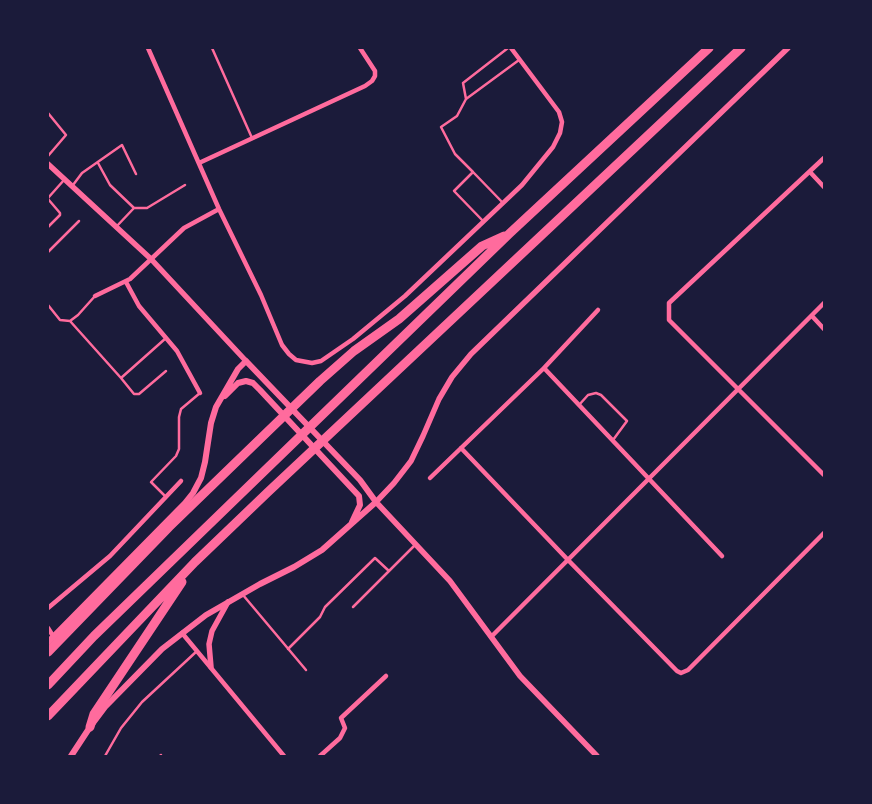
<!DOCTYPE html>
<html>
<head>
<meta charset="utf-8">
<style>
  body { margin:0 }
  #map { position:relative; width:872px; height:804px; overflow:hidden; background:#1b1b3a; font-family:Roboto,sans-serif }
  canvas { display:block }
  .frame { position:absolute; inset:0; border:49px solid #1b1b3a; pointer-events:none }
</style>
</head>
<body>
<div id="map">
<canvas width="872" height="804"></canvas>
<div class="frame"></div>
</div>
<script>
const ctx = document.querySelector('canvas').getContext('2d');
ctx.lineJoin = 'round';
const poly = rows => new Path2D(rows.map(r => 'M' + r).join(''));
function stroke(path, color, width, dash) { ctx.strokeStyle = color; ctx.lineWidth = width; ctx.lineCap = dash ? 'butt' : 'round'; ctx.setLineDash(dash || []); ctx.stroke(path); }
stroke(poly([
  [212,48,252,138],
  [466,99,463,83,508,48],
  [48,113,66,135,48,156],
  [98,163,110,185,134,208,147,208,185,185],
  [473,172,455,154,441,127,457,116,466,99,519,60],
  [73,185,82,173,122,145,136,174],
  [48,198,64,180],
  [48,199,60,213,60,215,48,227],
  [483,221,454,191,473,172,503,203],
  [116,227,134,208],
  [48,252,79,221],
  [48,305,60,320,70,321,78,315,95,296],
  [70,321,121,378],
  [166,371,139,394,134,394,121,378,166,338],
  [579,405,588,395,596,393,601,395,627,421,613,440],
  [166,497,151,482,176,456,179,449,179,417,181,409,200,393],
  [243,595,306,670],
  [353,607,415,545],
  [288,649,320,617,325,607,375,558,389,571],
  [105,756,121,728,142,702,197,651],
  [160,756,161,755]
]), '#ff6b9d', 2.5);
stroke(poly([
  [148,48,219,209,261,295,282,345,289,354,296,360,312,363,321,361,353,339,405,296,522,185,553,147,560,133,562,122,559,112,511,48],
  [824,158,669,303,669,320,824,475],
  [199,163,365,86,372,81,375,76,375,71,360,48],
  [810,172,824,187],
  [126,282,139,306,177,351,200,393],
  [95,296,130,279,184,228,219,209],
  [812,316,824,329],
  [544,368,722,556],
  [461,448,569,561,677,671,681,673,688,670,824,533],
  [430,478,544,368,598,310],
  [48,608,110,556,181,481],
  [48,628,53,636],
  [182,633,284,756],
  [491,637,824,303],
  [320,756,340,738,345,728,341,718,386,676]
]), '#ff6b9d', 4.5);
stroke(poly([
  [48,164,151,259,246,361],
  [211,667,209,644,212,631,228,602],
  [597,756,520,676,450,581,376,502,394,483,411,461,423,436,439,399,452,377,471,354,788,48]
]), '#ff6b9d', 5.5);
stroke(poly([
  [225,396,238,383,246,381,253,383,260,390,359,496,360,505,352,522],
  [48,642,185,503,193,493,201,478,205,462,211,423,216,407,238,369,246,361,360,480,376,502,322,550,294,567,260,584,206,615,162,649,105,707,90,727,71,756]
]), '#ff6b9d', 6);
stroke(poly([
  [48,652,169,527,320,381,354,351,399,319,482,246,504,236],
  [48,685,94,636,510,233,709,48],
  [48,716,195,562,268,492,741,48],
  [90,727,94,714,182,582]
]), '#ff6b9d', 9);
</script>
</body>
</html>
